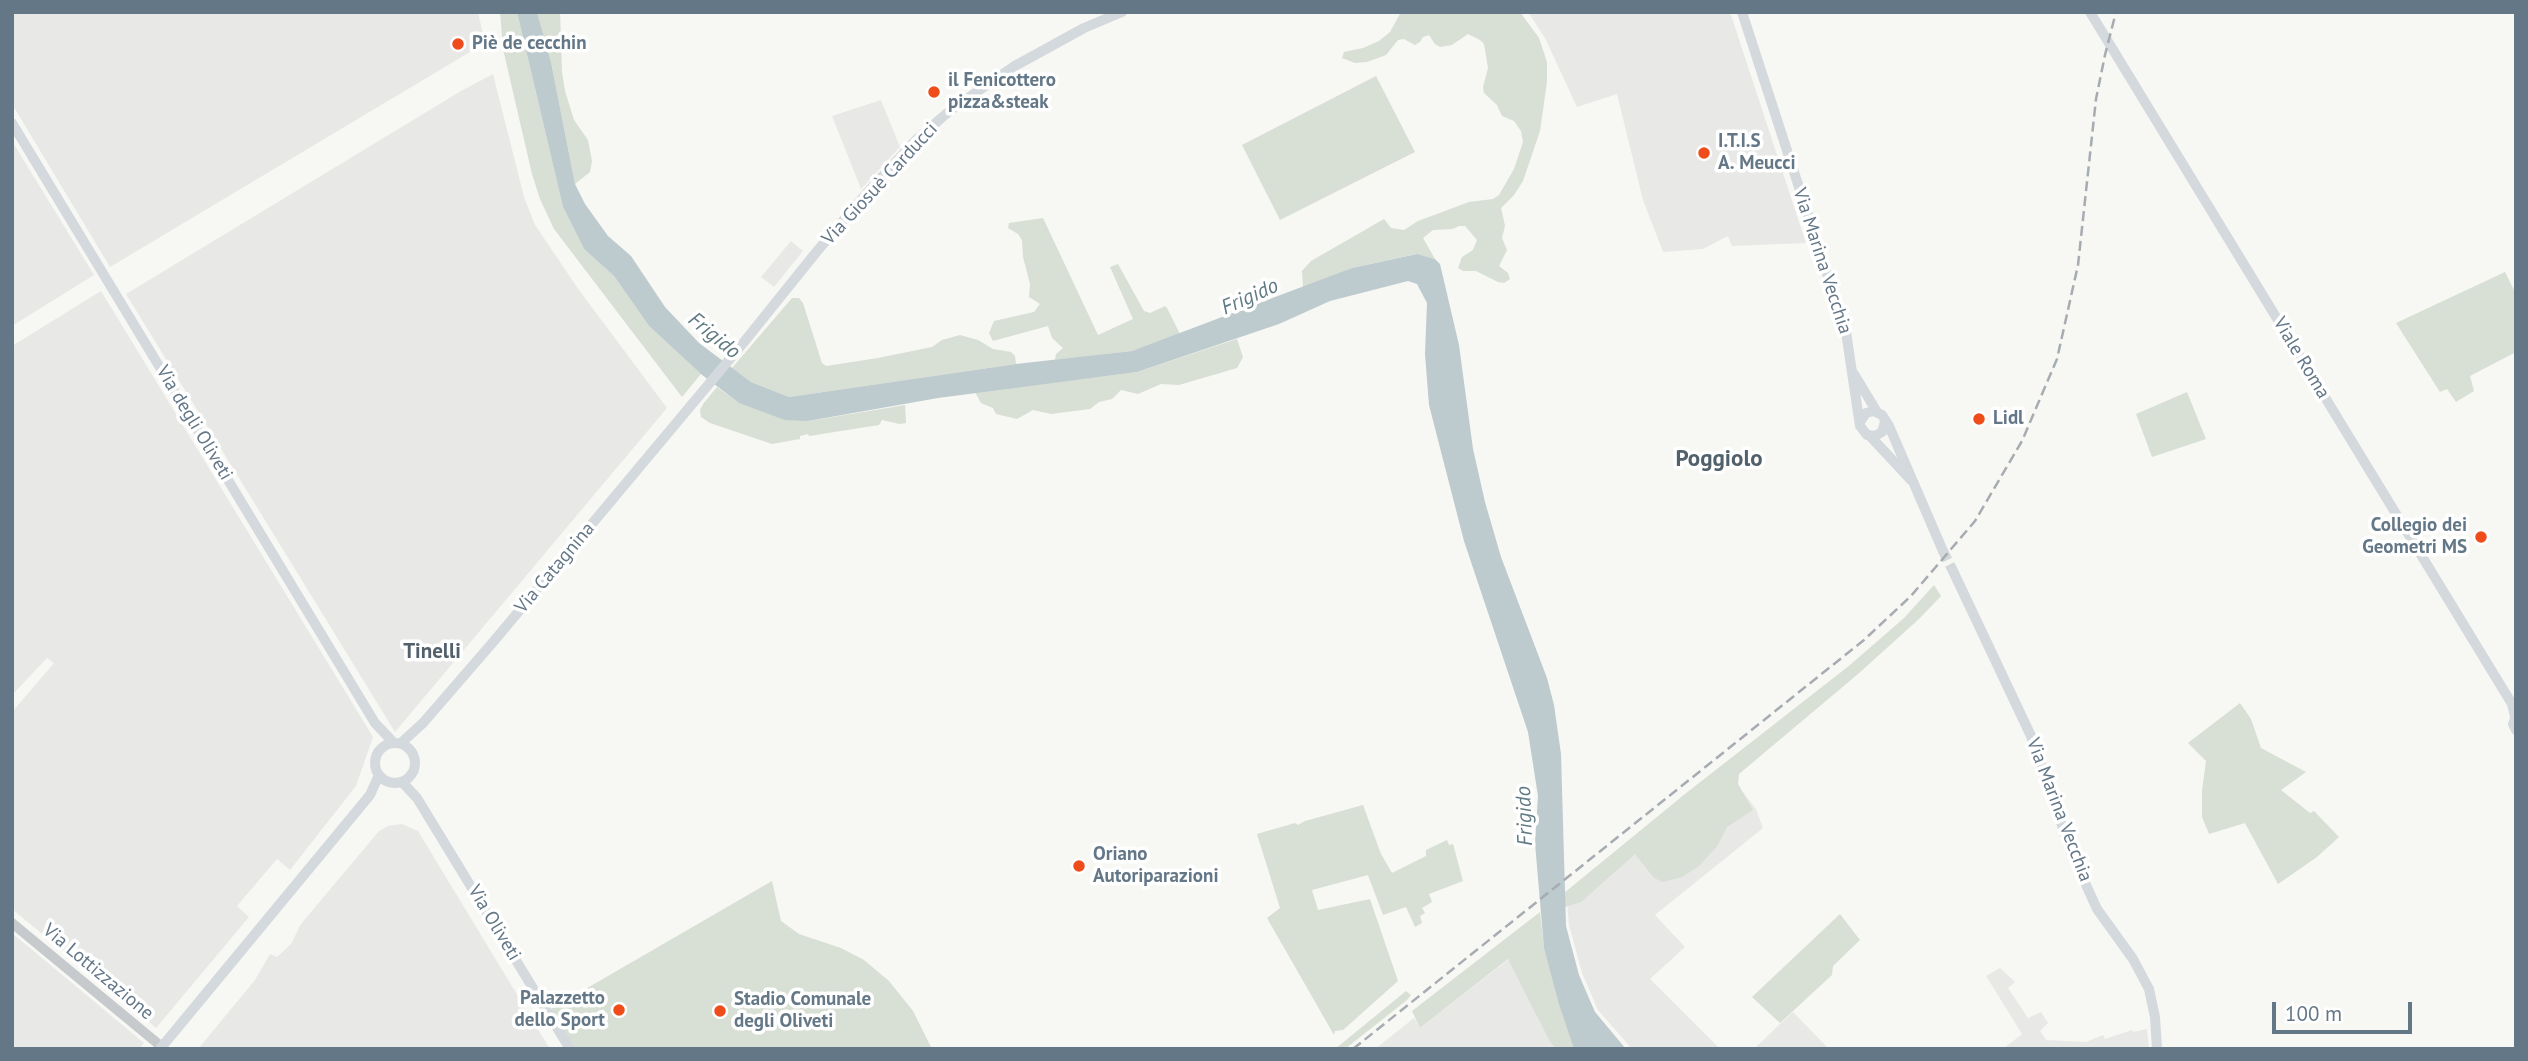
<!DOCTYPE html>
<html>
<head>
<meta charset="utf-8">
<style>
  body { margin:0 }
  #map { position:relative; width:2528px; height:1061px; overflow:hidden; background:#f7f7f3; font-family:"PT Sans",sans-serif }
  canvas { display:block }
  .frame { position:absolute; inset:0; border:14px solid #647787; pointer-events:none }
  .scale { position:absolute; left:2272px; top:1002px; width:140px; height:32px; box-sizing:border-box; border:4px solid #647787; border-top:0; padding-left:9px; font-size:21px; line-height:24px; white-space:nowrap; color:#647787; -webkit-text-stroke:5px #fff; paint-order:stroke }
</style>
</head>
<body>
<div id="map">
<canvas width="2528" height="1061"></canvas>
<div class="frame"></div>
<div class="scale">100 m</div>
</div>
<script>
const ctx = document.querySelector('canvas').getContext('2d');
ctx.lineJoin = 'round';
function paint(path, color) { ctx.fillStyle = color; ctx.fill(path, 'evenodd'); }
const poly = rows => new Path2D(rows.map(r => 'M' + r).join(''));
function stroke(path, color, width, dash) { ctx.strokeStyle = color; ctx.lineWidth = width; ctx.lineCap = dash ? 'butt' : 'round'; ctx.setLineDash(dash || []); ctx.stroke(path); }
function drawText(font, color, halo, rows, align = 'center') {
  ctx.font = font + ' "PT Sans",sans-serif'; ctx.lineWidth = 7; ctx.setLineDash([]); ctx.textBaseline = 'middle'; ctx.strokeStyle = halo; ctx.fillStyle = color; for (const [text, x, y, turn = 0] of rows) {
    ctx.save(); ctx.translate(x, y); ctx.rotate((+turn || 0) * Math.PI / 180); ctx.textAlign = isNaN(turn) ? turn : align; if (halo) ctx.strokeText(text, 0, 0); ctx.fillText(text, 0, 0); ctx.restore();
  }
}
paint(poly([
  [12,12,478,12,485,43,110,267,12,104],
  [1528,12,1730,12,1806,243,1732,246,1728,236,1703,249,1663,252,1643,200,1617,94,1577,107,1545,38],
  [493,74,524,197,535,225,579,290,667,408,395,732,126,294,461,91],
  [881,100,900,147,861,189,832,116],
  [12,141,94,275,12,326],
  [791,241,803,251,774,287,761,277],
  [101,291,373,737,356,786,290,870,277,859,237,906,249,917,156,1028,12,909,12,712,54,663,47,658,12,695,12,346],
  [1729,774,1756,809,1763,828,1655,915,1685,947,1650,979,1720,1049,1632,1049,1598,1010,1582,973,1569,925,1567,902],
  [402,824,418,831,550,1049,198,1049,255,980,270,954,277,957,291,944,301,924,379,831,388,826],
  [12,933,144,1043,139,1049,12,1049],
  [1509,959,1550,1042,1556,1049,1375,1049,1414,1018,1420,1028],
  [2000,968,2015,982,2008,988,2028,1018,2041,1012,2048,1023,2040,1031,2046,1040,2086,1042,2103,1035,2105,1039,2132,1030,2133,1032,2147,1029,2149,1049,2003,1049,2022,1034,1986,976],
  [1793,1012,1829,1049,1754,1049,1780,1024]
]), '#e8e9e7');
paint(poly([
  [500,12,517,12,563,207,584,249,614,276,649,326,701,374,682,397,554,229,540,199,532,174,503,49],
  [537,12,560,12,562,72,565,91,574,120,588,140,592,161,590,172,575,184,551,62],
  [1401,12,1520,12,1539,38,1547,62,1547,82,1540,131,1523,181,1514,195,1501,208,1505,226,1502,238,1507,250,1499,266,1508,273,1510,279,1504,283,1498,282,1476,271,1463,271,1458,268,1462,257,1473,250,1477,240,1465,226,1459,226,1453,229,1433,230,1423,238,1435,259,1416,254,1352,268,1303,288,1302,271,1311,261,1384,219,1391,228,1404,230,1418,221,1469,202,1493,199,1499,195,1514,169,1523,142,1521,131,1514,121,1502,116,1497,105,1484,93,1483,87,1488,68,1484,44,1480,40,1468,34,1452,45,1440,47,1435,44,1429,35,1423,37,1420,42,1415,45,1404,39,1398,40,1386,55,1367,62,1355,63,1342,58,1344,52,1363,48,1379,41,1390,32],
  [1376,76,1415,152,1280,220,1242,145],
  [1043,218,1098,335,1133,319,1110,267,1118,264,1144,311,1150,313,1165,306,1167,308,1180,334,1132,351,1055,360,1056,354,1063,348,1052,338,1048,326,993,341,989,333,994,321,1034,312,1040,304,1029,297,1030,284,1023,257,1022,240,1018,234,1008,228,1009,223],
  [2505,272,2516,294,2516,352,2470,376,2474,391,2456,402,2447,389,2440,392,2396,323],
  [792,298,799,298,803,303,822,363,826,366,878,358,932,347,942,340,960,335,978,340,993,349,1011,352,1015,356,1016,364,789,397,751,382,732,368],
  [1237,339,1243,357,1237,368,1179,385,1161,384,1138,394,1121,390,1112,399,1099,402,1090,409,1051,414,1033,410,1017,419,996,414,993,408,981,403,975,392,1137,372],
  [717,387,739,403,809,421,905,405,906,423,900,424,882,420,879,425,809,436,808,434,800,436,800,439,772,444,710,423,701,417,700,410,703,404],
  [2187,392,2206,439,2152,457,2136,414],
  [1934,585,1941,596,1919,619,1858,674,1739,774,1738,784,1753,810,1727,827,1718,845,1699,866,1682,877,1663,882,1654,878,1635,854,1581,902,1565,907,1564,893,1685,794,1850,665,1904,618],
  [2240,703,2251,719,2261,748,2306,772,2281,790,2310,813,2314,811,2339,837,2317,857,2278,884,2245,823,2209,834,2202,817,2202,791,2206,761,2188,743],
  [1363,805,1381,854,1392,873,1426,856,1426,850,1447,840,1449,845,1453,844,1463,881,1429,894,1432,902,1422,908,1425,913,1420,916,1422,923,1415,927,1406,907,1383,915,1368,875,1312,890,1318,910,1370,899,1398,981,1343,1030,1335,1031,1334,1035,1267,918,1280,908,1257,834,1295,823,1298,825,1305,821],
  [772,881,781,921,799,934,841,948,864,960,889,981,913,1011,932,1049,575,1049,551,1009],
  [1540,912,1544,948,1574,1049,1556,1049,1550,1042,1508,959,1420,1028,1412,1011],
  [1840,914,1860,940,1833,966,1832,975,1780,1023,1752,997],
  [1406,991,1411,995,1407,1000,1345,1049,1335,1049]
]), '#d8dfd4');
paint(poly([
  [517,12,537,12,551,62,575,184,585,204,608,236,631,256,665,307,699,343,751,382,789,397,1016,364,1132,351,1352,268,1417,254,1435,259,1440,264,1459,345,1473,449,1485,502,1501,557,1547,678,1554,705,1561,754,1566,926,1579,975,1595,1012,1626,1049,1574,1049,1559,1004,1544,948,1535,843,1538,796,1528,732,1464,541,1429,405,1425,354,1427,303,1417,284,1408,281,1330,301,1279,324,1137,372,938,398,808,421,785,420,739,403,701,374,649,326,614,276,584,249,563,207]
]), '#bdcace');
stroke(poly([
  [1943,551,1953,571]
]), '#d2d7d8', 10, [10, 5]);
stroke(poly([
  [12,923,162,1047]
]), '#c6cacd', 10);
stroke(poly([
  [1742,12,1846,332,1860,426,1867,435,1875,436,1882,432,1885,422],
  [2090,12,2512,704,2515,717],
  [12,123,375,723,393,742],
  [1854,374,1877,412],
  [1860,422,1866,413,1874,411,1882,415,1889,426,1943,551],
  [1870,436,1911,480],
  [1953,571,2031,736,2072,854,2097,909,2133,959,2149,989,2155,1017,2157,1049],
  [2516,716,2513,724,2516,730],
  '375 763a20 20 0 1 1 40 0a20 20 0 1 1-40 0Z',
  [401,743,423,723,494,641,744,342,818,250,866,194,918,138,952,109,1013,67,1084,28,1122,12],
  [402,782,417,798,570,1049],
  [160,1049,370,795,379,775]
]), '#d4d9dd', 10);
stroke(poly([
  [1353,1049,1864,640,1911,596,1975,521,2022,441,2057,359,2078,265,2096,99,2105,55,2116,12]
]), '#a6acb2', 2.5, [10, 5]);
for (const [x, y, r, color] of [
  [458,44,7,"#ef4c1c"],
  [934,92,7,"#ef4c1c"],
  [1704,153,7,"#ef4c1c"],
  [1979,419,7,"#ef4c1c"],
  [2481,537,7,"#ef4c1c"],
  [1079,866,7,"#ef4c1c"],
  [619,1010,7,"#ef4c1c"],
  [720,1011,7,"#ef4c1c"]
]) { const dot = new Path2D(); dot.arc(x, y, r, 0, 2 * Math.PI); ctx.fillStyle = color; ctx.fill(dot); stroke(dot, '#fff', 2.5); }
drawText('bold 19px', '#647787', '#fff', [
  ["Piè de cecchin",472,44],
  ["il Fenicottero",948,81],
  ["pizza&steak",948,103],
  ["I.T.I.S",1718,142],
  ["A. Meucci",1718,164],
  ["Lidl",1993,419],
  ["Collegio dei",2467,526,"right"],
  ["Geometri MS",2467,548,"right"],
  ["Oriano",1093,855],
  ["Autoriparazioni",1093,877],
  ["Palazzetto",605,999,"right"],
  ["dello Sport",605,1021,"right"],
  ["Stadio Comunale",734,1000],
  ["degli Oliveti",734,1022]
], 'left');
drawText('19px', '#647787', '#fff', [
  ["Via Giosuè Carducci",880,184,-47],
  ["Via Marina Vecchia",1822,261,72],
  ["Viale Roma",2301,358,59],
  ["Via degli Oliveti",194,423,59],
  ["Via Catagnina",555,568,-50],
  ["Via Marina Vecchia",2059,810,69],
  ["Via Oliveti",494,923,59],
  ["Via Lottizzazione",98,972,40]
]);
drawText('italic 21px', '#5f7a83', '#fff', [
  ["Frigido",1250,297,-24],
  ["Frigido",714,336,39],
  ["Frigido",1525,816,-92]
]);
drawText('bold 21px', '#52606b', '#fff', [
  ["Tinelli",432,652]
]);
drawText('bold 23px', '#52606b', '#fff', [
  ["Poggiolo",1719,459]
]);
</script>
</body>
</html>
